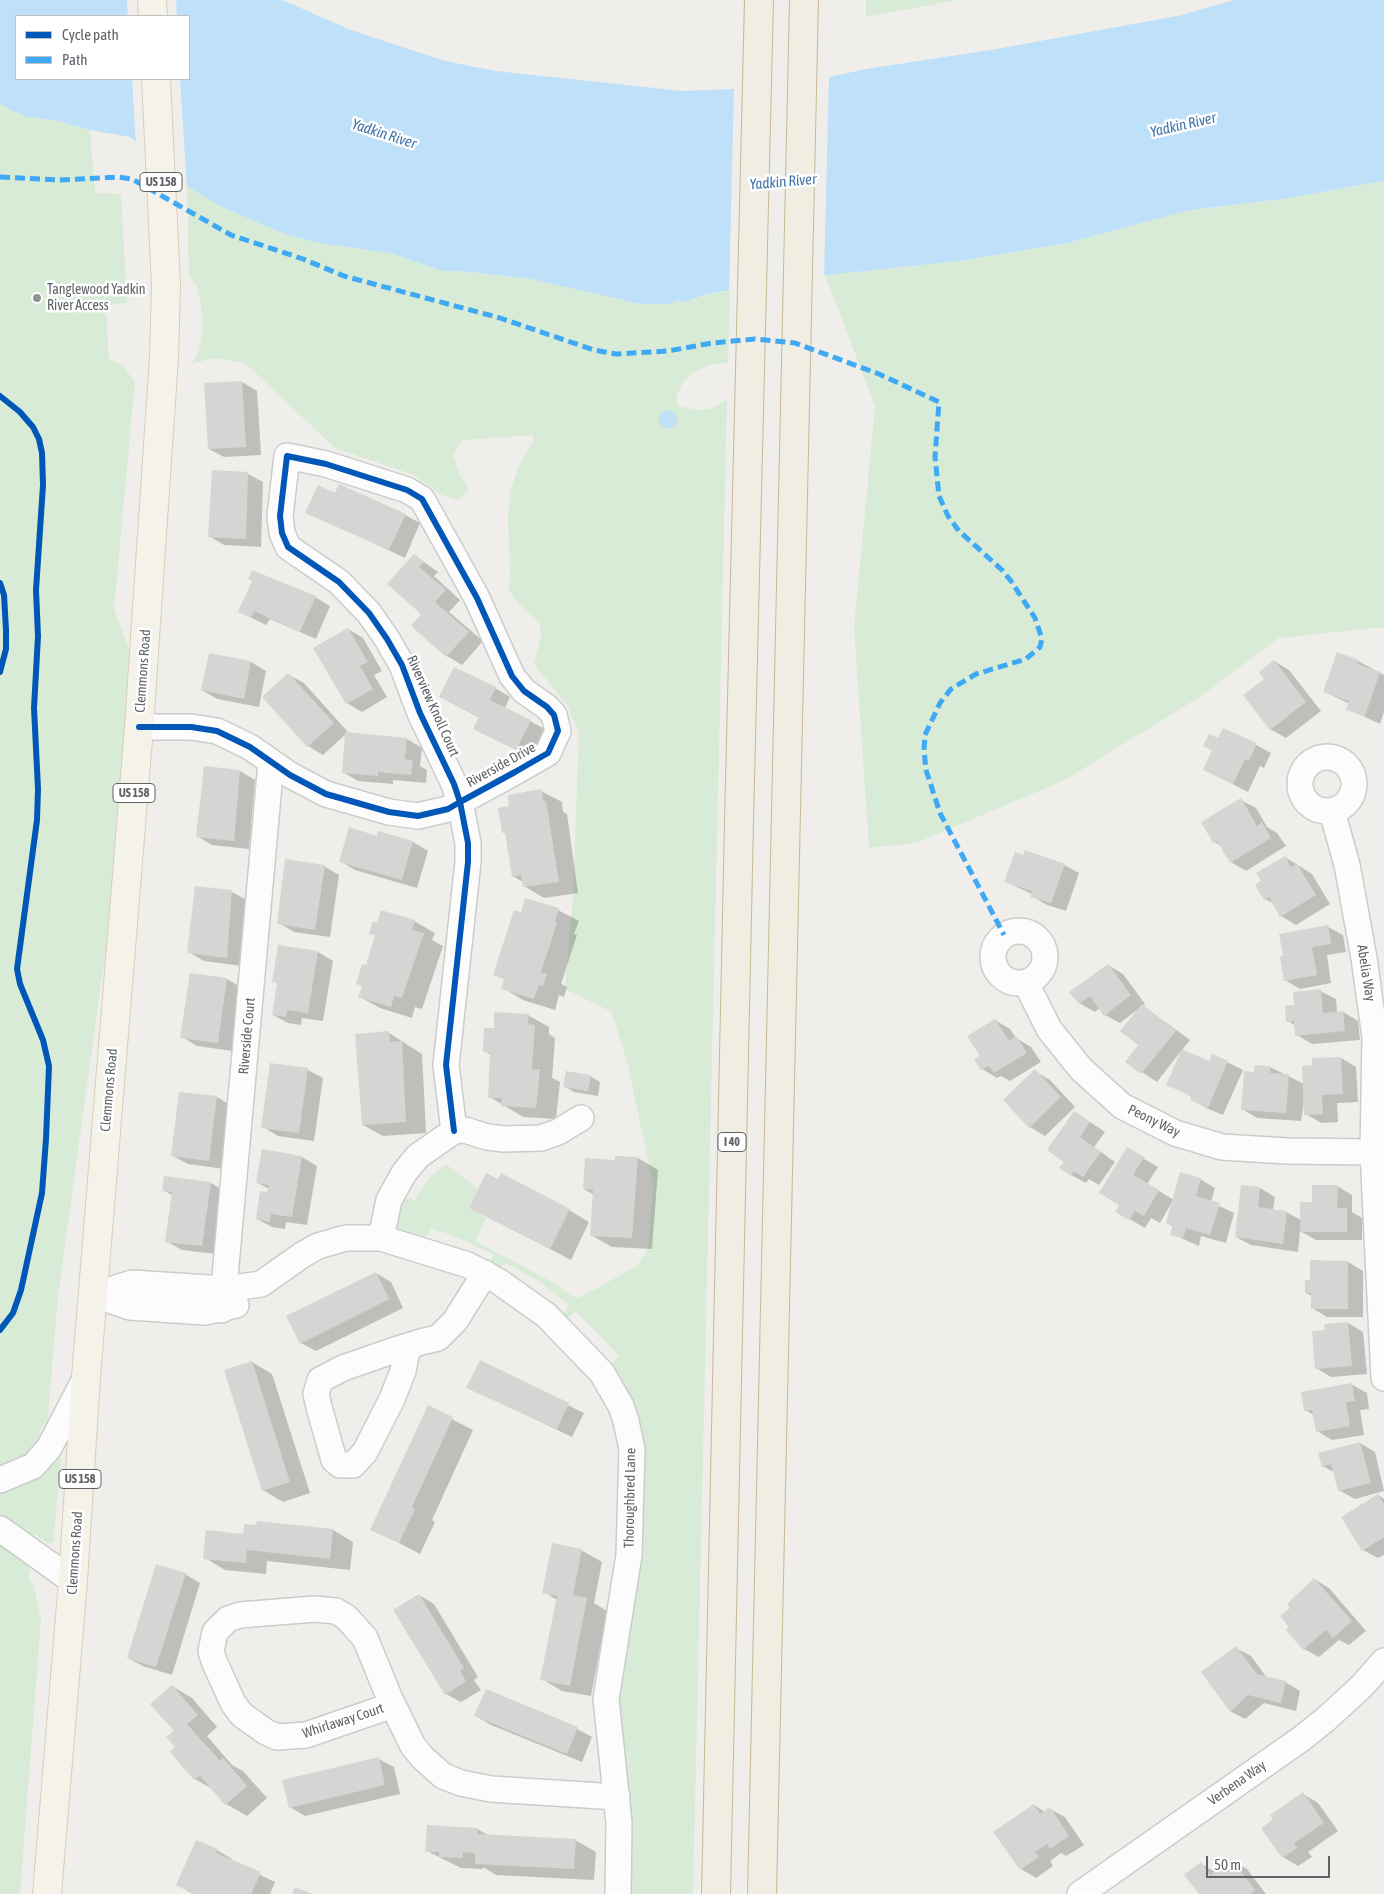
<!DOCTYPE html>
<html>
<head>
<meta charset="utf-8">
<style>
  body { margin:0 }
  #map { position:relative; width:1384px; height:1894px; overflow:hidden; background:#efeeea; font-family:"Asap Condensed",sans-serif }
  canvas { display:block }
  .legend { position:absolute; left:15px; top:15px; width:175px; height:65px; box-sizing:border-box; background:#fff; border:1px solid #bfc1c3; margin:0; padding:6px 9px; list-style:none; font-size:15px; color:#5f6368 }
  .legend li { display:flex; align-items:center; gap:10px; height:25px }
  .legend b { width:25px; border:1px solid #bfc1c3 }
  .scale { position:absolute; left:1206px; top:1856px; width:124px; height:22px; box-sizing:border-box; border:2px solid #5f6368; border-top:0; padding-left:6px; font-size:15px; line-height:18px; white-space:nowrap; color:#5f6368; -webkit-text-stroke:4px #fff; paint-order:stroke }
</style>
</head>
<body>
<div id="map">
<canvas width="1384" height="1894"></canvas>
<ul class="legend">
<li><b style="height:6px;background:#0057b8"></b>Cycle path</li>
<li><b style="height:6px;background:#3fa9f5"></b>Path</li>
</ul>
<div class="scale">50 m</div>
</div>
<script>
const ctx = document.querySelector('canvas').getContext('2d');
ctx.lineJoin = 'round';
function paint(path, color) { ctx.fillStyle = color; ctx.fill(path, 'evenodd'); }
const poly = rows => new Path2D(rows.map(r => 'M' + r).join(''));
function stroke(path, color, width, dash) { ctx.strokeStyle = color; ctx.lineWidth = width; ctx.lineCap = dash ? 'butt' : 'round'; ctx.setLineDash(dash || []); ctx.stroke(path); }
function drawText(font, color, halo, rows, align = 'center') {
  ctx.font = font + ' "Asap Condensed",sans-serif'; ctx.lineWidth = 5; ctx.setLineDash([]); ctx.textBaseline = 'middle'; ctx.strokeStyle = halo; ctx.fillStyle = color; for (const [text, x, y, turn = 0] of rows) {
    ctx.save(); ctx.translate(x, y); ctx.rotate((+turn || 0) * Math.PI / 180); ctx.textAlign = isNaN(turn) ? turn : align; if (halo) ctx.strokeText(text, 0, 0); ctx.fillText(text, 0, 0); ctx.restore();
  }
}
paint(poly([
  [866,0,957,0,866,17],
  [0,104,27,117,54,120,90,130,95,193,121,194,127,302,106,306,109,359,123,366,135,382,114,609,142,685,58,1296,48,1418,40,1431,37,1476,58,1456,61,1459,53,1543,47,1543,33,1533,29,1581,34,1585,41,1619,20,1894,0,1894],
  [1384,181,1384,627,1279,638,1198,698,1065,780,916,843,869,848,854,627,875,406,825,275,959,261,1067,243,1190,210,1282,199],
  [187,186,220,206,324,244,390,253,442,271,460,271,531,279,640,304,670,304,677,300,686,302,707,294,730,291,728,363,711,364,694,372,683,382,676,397,677,406,699,410,711,409,727,399,693,1894,626,1894,616,1706,637,1546,610,1366,619,1356,576,1311,568,1318,563,1315,569,1305,540,1282,506,1263,500,1268,490,1264,493,1254,449,1234,431,1229,427,1236,420,1239,398,1230,396,1219,401,1201,409,1198,415,1200,428,1179,446,1164,478,1189,469,1208,487,1217,475,1241,554,1283,572,1296,579,1298,637,1266,648,1249,653,1184,627,1061,612,1012,565,989,573,894,579,733,567,705,534,664,541,637,540,623,518,603,508,588,510,575,508,519,510,491,519,466,533,441,533,435,463,440,453,455,459,473,469,489,458,500,442,495,414,475,335,448,245,363,212,358,192,364,198,352,203,330,201,304,196,284,189,277]
]), '#d8ebd6');
paint(poly([
  [0,0,282,0,351,30,445,61,496,71,682,91,784,87,866,69,991,50,1182,15,1234,0,1384,0,1384,181,1282,199,1190,210,1067,243,959,261,808,277,707,294,685,302,677,300,670,304,640,304,531,279,461,271,442,271,390,253,324,244,287,235,220,206,188,187,130,137,90,130,54,120,27,117,11,110,0,104],
  [16,16,189,16,189,79,16,79],
  '659 419a9 9 0 1 1 18 0a9 9 0 1 1-18 0Z'
]), '#bfe0f9');
paint(poly([
  [127,0,176,0,177,16,128,16],
  [829,74,824,278,729,294,734,86,784,84],
  [132,79,180,79,187,189,136,146]
]), '#efeeea');
paint(poly([
  [242,382,257,391,261,455,224,457,209,449],
  [248,474,263,482,261,547,224,545,209,536],
  [336,494,405,515,420,523,405,558,307,512],
  [414,555,438,572,434,576,460,600,449,612,483,641,462,665,447,656,413,626,423,614],
  [315,597,330,606,316,639,270,619,266,625,240,612],
  [348,629,363,638,382,671,374,675,387,697,362,712,347,703],
  [210,654,251,662,266,671,259,707,217,699,202,690],
  [1274,661,1289,670,1321,711,1286,738,1270,729,1266,679],
  [1358,661,1384,675,1384,712,1380,724,1348,709,1350,704,1325,692],
  [289,675,304,683,348,732,323,755,308,746,264,697],
  [495,688,510,697,505,708,545,729,532,757,490,737,480,718,440,697],
  [347,734,407,739,422,748,420,766,427,770,426,783,393,780,393,784,358,781,343,772],
  [1218,740,1256,745,1271,753,1264,768,1260,766,1248,792,1205,770],
  [206,767,240,771,255,780,249,849,212,845,197,836],
  [541,791,562,802,563,812,567,814,578,893,544,898,524,886,523,882,513,876,507,834,503,832,511,807],
  [1241,800,1256,808,1267,827,1277,833,1286,846,1246,871,1231,862,1222,846,1214,842],
  [378,837,413,842,428,851,417,888,355,870,340,861],
  [1285,857,1312,874,1330,904,1296,925,1281,916,1274,904,1265,899],
  [1064,865,1079,873,1066,911,1047,905,1032,896,1032,894,1006,882],
  [324,866,339,875,330,937,294,932,279,923],
  [232,892,247,900,242,966,204,961,189,952],
  [558,910,579,921,574,934,577,935,561,984,567,987,564,997,559,995,555,1010,523,1000,503,988,505,980,495,974,522,914],
  [414,921,435,933,432,940,443,946,422,1009,415,1007,412,1018,380,1008,360,997,376,936,371,933,378,924],
  [1328,927,1343,935,1346,952,1327,955,1331,983,1300,989,1285,980],
  [318,952,333,961,323,1021,302,1018,301,1025,288,1023,273,1015,278,984,273,981],
  [1108,965,1123,974,1145,1004,1143,1006,1190,1040,1182,1050,1210,1062,1213,1055,1243,1070,1223,1115,1206,1108,1191,1099,1192,1097,1168,1084,1181,1051,1157,1082,1127,1062,1140,1045,1137,1010,1120,1023,1105,1015,1100,1008,1095,1012,1079,1003],
  [191,974,227,979,242,988,233,1051,197,1046,182,1037],
  [1320,991,1336,999,1337,1013,1343,1012,1358,1021,1360,1040,1312,1044,1297,1035,1296,1026,1288,1021,1295,1006],
  [528,1015,549,1027,549,1034,555,1038,552,1078,560,1082,556,1119,523,1117,490,1097,492,1055,484,1051,495,1029],
  [995,1020,1010,1029,1016,1038,1031,1047,1041,1062,1010,1081,1001,1076,997,1078,982,1069,976,1060,982,1056],
  [389,1033,422,1054,426,1133,383,1136,363,1125],
  [1341,1058,1356,1067,1358,1102,1337,1103,1338,1122,1321,1123,1306,1114,1305,1096,1301,1121,1257,1118,1242,1109,1256,1066,1270,1067,1304,1084],
  [271,1064,308,1070,323,1078,314,1141,278,1136,263,1127],
  [1035,1071,1050,1080,1075,1107,1045,1136,1030,1127],
  [590,1076,600,1082,598,1096,574,1092,564,1086],
  [217,1097,232,1106,224,1169,188,1164,173,1156],
  [1075,1112,1105,1132,1094,1147,1115,1162,1099,1185,1089,1179,1086,1183,1071,1175,1066,1161],
  [1127,1149,1158,1167,1147,1184,1174,1200,1200,1179,1215,1188,1211,1202,1234,1213,1226,1243,1201,1236,1199,1246,1172,1234,1174,1227,1167,1223,1172,1202,1160,1223,1151,1218,1145,1228,1117,1212,1121,1205],
  [302,1157,317,1166,307,1225,286,1222,285,1229,272,1227,257,1219,269,1189,258,1183],
  [638,1158,658,1170,652,1249,612,1247,591,1235,594,1195,584,1189,616,1162],
  [211,1183,226,1192,217,1254,182,1250,166,1241,172,1195,163,1190],
  [1337,1186,1352,1195,1352,1212,1362,1218,1362,1240,1316,1240,1300,1231,1298,1252,1251,1245,1236,1237,1260,1188,1275,1197,1273,1210,1286,1212,1301,1220,1313,1204],
  [471,1208,569,1210,589,1222,571,1260],
  [1348,1262,1363,1271,1363,1317,1327,1317,1312,1308,1312,1296,1306,1293,1311,1281],
  [376,1273,391,1282,403,1308,316,1351,301,1343],
  [1348,1323,1363,1332,1367,1374,1331,1377,1316,1368,1326,1331],
  [252,1362,272,1374,310,1493,283,1502,263,1490],
  [480,1362,584,1413,572,1437,468,1387],
  [1351,1384,1367,1393,1369,1409,1360,1410,1364,1435,1332,1440,1317,1431,1314,1415,1305,1410],
  [428,1407,473,1430,432,1520,435,1522,420,1554,372,1529],
  [1360,1443,1375,1452,1384,1491,1355,1499,1339,1490,1335,1473,1323,1466],
  [1378,1495,1384,1499,1384,1555,1378,1558,1363,1550],
  [333,1530,353,1542,350,1570,267,1561,266,1574,225,1570,205,1558,244,1535],
  [581,1550,602,1562,594,1603,607,1611,591,1696,562,1691,542,1679,557,1600,544,1592],
  [185,1574,200,1583,172,1675,143,1666,128,1658],
  [1314,1579,1329,1588,1366,1631,1349,1645,1339,1640,1319,1657,1304,1649,1291,1627,1292,1608],
  [419,1595,434,1604,478,1677,474,1680,481,1690,461,1702,446,1694],
  [1236,1648,1251,1656,1267,1678,1285,1682,1300,1691,1296,1711,1264,1703,1245,1719,1230,1711],
  [172,1686,192,1698,217,1727,207,1736,232,1765,243,1771,267,1798,247,1816,226,1804,214,1790,195,1779,177,1747],
  [476,1716,577,1729,592,1737,582,1762,491,1725],
  [379,1759,394,1767,400,1794,305,1816,290,1807],
  [1303,1794,1318,1803,1338,1831,1308,1852,1312,1857,1298,1866,1283,1857,1263,1828],
  [1034,1805,1045,1812,1050,1809,1065,1817,1084,1845,1066,1856,1061,1853,1050,1861,1053,1866,1036,1878,1021,1869],
  [477,1829,488,1835,575,1840,596,1852,594,1880,496,1875,483,1867,483,1869,461,1868,427,1851],
  [217,1850,232,1859,231,1861,275,1882,270,1894,193,1894,177,1885],
  [1231,1860,1247,1869,1266,1894,1201,1894,1201,1864,1216,1872]
]), '#0003');
paint(poly([
  [242,381,246,447,208,449,204,383],
  [212,470,248,472,246,539,208,537],
  [339,484,406,514,389,550,305,513,318,485,335,493],
  [414,554,424,562,419,567,446,590,435,602,469,632,446,657,411,626,421,614,387,584],
  [252,570,316,596,300,632,254,611,251,618,238,612,252,581,248,579],
  [348,628,368,662,360,666,373,689,346,704,313,648],
  [1337,652,1359,660,1357,664,1380,672,1365,716,1346,710,1349,701,1323,692],
  [209,653,251,661,244,699,201,690],
  [1274,660,1306,702,1270,730,1243,695,1264,679,1259,672],
  [454,667,496,687,490,700,531,720,516,750,473,729,479,717,439,697],
  [288,673,334,723,307,747,262,697],
  [1223,728,1257,743,1249,761,1245,759,1233,784,1203,770,1212,750,1203,746,1209,734,1218,738],
  [345,732,407,738,405,759,413,760,411,775,378,772,378,776,342,773],
  [204,766,240,770,234,841,196,837],
  [542,789,543,801,546,801,559,882,523,887,521,875,512,877,505,832,502,833,498,808,509,806,508,795],
  [1241,798,1257,826,1262,822,1271,838,1230,863,1217,841,1213,843,1201,822],
  [349,827,377,836,378,831,413,841,402,880,339,862],
  [1025,850,1065,864,1051,903,1030,897,1032,891,1004,882,1015,852,1023,855],
  [1285,856,1291,867,1297,864,1316,895,1280,917,1269,897,1264,900,1255,885,1261,881,1256,873],
  [285,859,325,865,315,930,277,924],
  [195,886,232,890,227,958,187,953],
  [525,898,559,908,555,922,557,923,541,972,547,974,543,986,539,985,534,999,501,989,504,979,493,975,514,910,521,912],
  [381,910,415,920,412,930,424,933,402,998,394,996,391,1007,358,997,362,986,356,984,362,964,366,965,375,935,369,934,373,921,377,923],
  [1328,925,1331,944,1312,947,1317,975,1284,981,1280,957,1283,956,1279,934],
  [278,945,318,951,308,1013,287,1010,286,1017,272,1015,277,983,272,982],
  [1108,964,1131,995,1104,1016,1090,996,1079,1004,1069,992],
  [190,973,227,978,218,1043,180,1038],
  [1321,989,1323,1013,1343,1011,1345,1031,1295,1036,1294,1021,1286,1022,1285,1006,1294,1005,1293,992],
  [1142,1004,1176,1031,1141,1074,1125,1062,1138,1045,1120,1031],
  [494,1012,529,1014,528,1024,535,1025,532,1069,540,1069,536,1108,501,1106,502,1098,488,1098,490,1052,483,1052,484,1028,494,1028],
  [995,1019,1009,1041,1016,1036,1027,1053,994,1073,989,1066,981,1070,974,1059,980,1056,967,1036],
  [389,1031,390,1042,402,1041,406,1122,362,1125,355,1034],
  [1182,1049,1209,1061,1212,1054,1228,1061,1208,1108,1190,1100,1192,1096,1166,1085],
  [1341,1057,1343,1094,1322,1095,1323,1114,1304,1115,1302,1066,1312,1065,1312,1058],
  [270,1063,308,1068,299,1133,261,1128],
  [1255,1065,1270,1066,1270,1073,1289,1074,1286,1113,1241,1110,1244,1071,1254,1072],
  [1035,1069,1061,1097,1029,1128,1003,1100],
  [566,1071,591,1075,588,1091,563,1087],
  [179,1092,217,1096,209,1161,171,1156],
  [1074,1111,1090,1122,1080,1137,1101,1152,1083,1177,1074,1171,1071,1176,1059,1168,1064,1162,1047,1150],
  [1127,1147,1144,1157,1133,1175,1159,1190,1144,1216,1135,1211,1129,1220,1115,1212,1119,1205,1099,1193],
  [262,1149,302,1156,292,1217,271,1214,270,1222,256,1219,260,1191,267,1192,269,1185,256,1183],
  [615,1156,638,1157,632,1238,590,1236,593,1190,583,1189,585,1158,615,1160],
  [1180,1172,1201,1178,1196,1196,1220,1203,1210,1235,1186,1228,1183,1238,1170,1235,1173,1225,1166,1223],
  [486,1173,498,1179,501,1173,570,1209,550,1249,469,1208],
  [164,1176,211,1182,202,1246,165,1242,172,1192,162,1191],
  [1241,1185,1260,1187,1258,1207,1287,1211,1283,1244,1235,1237],
  [1312,1185,1338,1185,1337,1208,1347,1208,1347,1232,1300,1232,1300,1202,1312,1202],
  [1310,1260,1348,1261,1348,1309,1311,1309,1311,1293,1305,1293,1305,1280,1310,1280],
  [376,1272,389,1299,300,1344,286,1316],
  [1348,1322,1352,1366,1315,1369,1312,1331,1325,1330,1324,1324],
  [480,1360,569,1403,557,1429,466,1388],
  [252,1361,290,1482,262,1491,224,1370],
  [1352,1383,1355,1401,1346,1402,1350,1426,1316,1432,1312,1410,1304,1411,1301,1392],
  [428,1405,453,1417,412,1507,415,1509,399,1543,370,1530],
  [1360,1442,1371,1483,1338,1491,1331,1464,1322,1467,1318,1453],
  [1378,1494,1384,1504,1384,1537,1362,1551,1341,1517],
  [257,1521,333,1529,330,1559,247,1550,246,1563,203,1559,206,1530,243,1534,244,1524,256,1525],
  [552,1543,582,1549,573,1595,587,1598,570,1686,540,1680,557,1596,542,1593],
  [156,1564,186,1573,156,1667,127,1658],
  [1314,1578,1352,1621,1333,1638,1326,1630,1303,1650,1286,1630,1289,1627,1280,1616,1290,1608,1287,1604],
  [419,1594,464,1668,460,1671,466,1681,445,1695,393,1610],
  [1236,1646,1257,1674,1286,1681,1281,1703,1248,1695,1230,1712,1201,1672],
  [172,1685,198,1715,187,1724,220,1761,223,1758,247,1786,225,1805,200,1776,194,1780,170,1752,175,1747,166,1737,174,1731,150,1704],
  [486,1689,578,1727,567,1754,474,1716],
  [379,1757,385,1785,289,1808,282,1780],
  [1303,1792,1324,1823,1294,1843,1297,1848,1282,1858,1261,1828,1273,1820,1270,1815],
  [1034,1804,1040,1814,1050,1807,1069,1836,1050,1849,1047,1844,1035,1852,1039,1857,1020,1870,993,1832],
  [427,1825,478,1828,477,1834,576,1839,574,1869,475,1864,475,1853,463,1852,463,1858,439,1857,439,1852,425,1852],
  [196,1840,218,1849,216,1853,261,1872,251,1894,195,1894,176,1885],
  [1231,1859,1255,1890,1250,1894,1199,1894,1184,1875,1201,1862,1210,1875],
  [295,1887,313,1894,292,1894]
]), '#d6d5d3');
const minor = poly([
  [139,727,191,727,217,731,250,747,290,775,326,794,389,812,418,816,448,809,460,802,515,772,548,753,558,731,554,715,547,707,524,691,512,676,477,598,422,499,407,490,326,464,287,456,280,516,282,533,288,547,339,582,369,613,387,639,402,665,420,713,454,784,460,802,468,843,468,862,446,1065,454,1131],
  '1300 784a27 27 0 1 1 54 0a27 27 0 1 1-54 0Z',
  [1332,811,1347,865,1364,958,1375,1037,1373,1152,1384,1378],
  '993 957a26 26 0 1 1 52 0a26 26 0 1 1-52 0Z',
  [1026,983,1049,1029,1081,1069,1122,1106,1175,1133,1222,1147,1287,1151,1373,1152],
  [381,1238,389,1200,404,1173,418,1156,454,1131,465,1130,487,1137,504,1139,541,1138,558,1132,581,1118],
  [94,1295,132,1283,224,1289,261,1284,302,1255,318,1246,346,1238,381,1238,468,1265,498,1281,546,1315,602,1373,621,1406,626,1421,632,1449,629,1555,606,1699,619,1823,618,1894],
  [94,1295,130,1307,205,1312,236,1305],
  [222,1310,271,762],
  [408,1346,403,1371,392,1399,365,1452,353,1465,340,1465,334,1460,319,1407,316,1394,320,1380,343,1368,395,1350,421,1342,438,1338,455,1321,485,1273],
  [0,1480,33,1466,49,1448,86,1377],
  [0,1529,73,1581],
  [393,1705,306,1735,277,1737,266,1732,242,1715,233,1703,214,1661,211,1651,215,1632,228,1619,240,1615,315,1609,336,1611,346,1617,365,1638,390,1699,413,1746,422,1757,443,1776,461,1783,491,1789,617,1797],
  [1080,1894,1301,1739,1326,1719,1362,1686,1384,1661]
]);
const major = poly([
  [152,0,153,16],
  [47,1894,73,1581,86,1377,139,727,164,357,166,285,156,79]
]);
const highway = poly([
  [716,1894,739,822,759,0],
  [762,1894,804,0]
]);
stroke(minor, '#cbcccc', 28);
stroke(major, '#d7ceb8', 30);
stroke(highway, '#c8b996', 30);
stroke(minor, '#fdfcfc', 25);
stroke(major, '#f4f2e9', 28);
stroke(highway, '#f0ede3', 28);
stroke(poly([
  [0,177,60,180,118,177,132,179,231,235,303,259,344,276,500,318,594,350,616,354,668,351,712,343,755,339,795,343,879,374,939,402,935,457,939,496,948,516,959,531,1002,570,1011,581,1035,618,1042,639,1040,647,1026,659,976,674,951,689,940,703,925,735,924,750,926,770,940,813,1004,935]
]), '#3fa9f5', 5, [10, 5]);
stroke(poly([
  [0,396,20,412,33,427,39,439,42,453,43,485,36,590,38,636,34,708,38,789,37,820,17,969,20,984,43,1040,49,1066,46,1139,42,1193,21,1290,13,1313,0,1330],
  [0,583,4,595,6,630,6,649,0,672],
  [139,727,191,727,217,731,250,747,290,775,326,794,389,812,418,816,448,809,460,802,515,772,548,753,558,731,554,715,547,707,524,691,512,676,477,598,422,499,407,490,326,464,287,456,280,516,282,533,288,547,339,582,369,613,387,639,402,665,420,713,454,784,460,802,468,843,468,862,446,1065,454,1131]
]), '#0057b8', 6);
for (const [x, y, r, color] of [
  [37,298,5,"#919496"]
]) { const dot = new Path2D(); dot.arc(x, y, r, 0, 2 * Math.PI); ctx.fillStyle = color; ctx.fill(dot); stroke(dot, '#fff', 2); }
for (const [x, y, w] of [
  [161,182,42],
  [134,793,42],
  [732,1142,28],
  [80,1479,42]
]) { const box = new Path2D(); box.roundRect(x - w / 2, y - 9.5, w, 19, 4); ctx.fillStyle = '#fff'; ctx.fill(box); stroke(box, '#5f6368', 1); }
drawText('bold 12px', '#5f6368', null, [
  ["US 158",161,182],
  ["US 158",134,793],
  ["I 40",732,1142],
  ["US 158",80,1479]
]);
drawText('14px', '#5f6368', '#fff', [
  ["Tanglewood Yadkin",47,290],
  ["River Access",47,306]
], 'left');
drawText('14px', '#5f6368', '#fff', [
  ["Clemmons Road",143,671,-86],
  ["Riverview Knoll Court",433,706,66],
  ["Riverside Drive",501,765,-29],
  ["Abelia Way",1366,973,81],
  ["Riverside Court",247,1036,-85],
  ["Clemmons Road",109,1090,-85],
  ["Peony Way",1154,1121,26],
  ["Thoroughbred Lane",630,1498,-89],
  ["Clemmons Road",75,1553,-86],
  ["Whirlaway Court",343,1721,-18],
  ["Verbena Way",1237,1783,-35]
]);
drawText('italic 15px', '#4174aa', '#fff', [
  ["Yadkin River",1183,125,-13],
  ["Yadkin River",384,134,18],
  ["Yadkin River",783,182,-5]
]);
</script>
</body>
</html>
